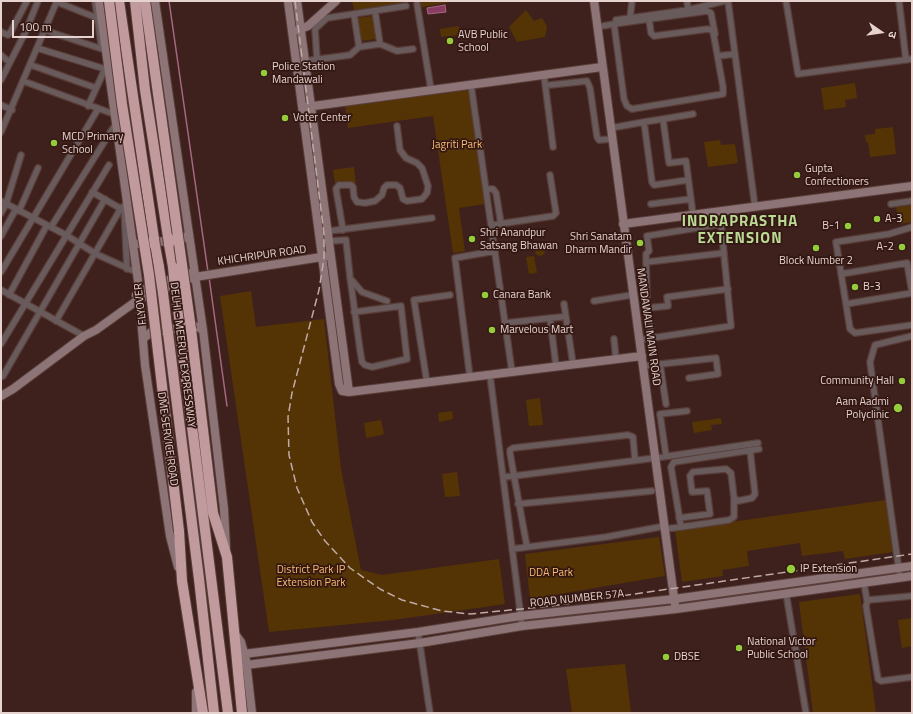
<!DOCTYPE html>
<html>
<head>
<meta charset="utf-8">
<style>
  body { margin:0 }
  #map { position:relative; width:913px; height:714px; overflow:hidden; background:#3e211c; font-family:"Titillium Web","Noto Sans Devanagari",sans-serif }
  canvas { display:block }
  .frame { position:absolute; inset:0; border:2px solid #e6d2ce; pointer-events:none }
  .north { position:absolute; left:861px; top:12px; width:40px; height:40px; -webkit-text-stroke:3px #331713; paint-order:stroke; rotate:103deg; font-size:11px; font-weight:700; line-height:16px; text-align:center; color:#e6d2ce }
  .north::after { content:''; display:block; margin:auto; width:14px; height:18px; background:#e6d2ce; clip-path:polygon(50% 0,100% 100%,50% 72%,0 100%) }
  .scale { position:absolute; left:12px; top:20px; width:82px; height:18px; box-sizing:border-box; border:2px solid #e6d2ce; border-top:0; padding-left:5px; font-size:12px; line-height:14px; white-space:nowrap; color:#e6d2ce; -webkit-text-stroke:3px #331713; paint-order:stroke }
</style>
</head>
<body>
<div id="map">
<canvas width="913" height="714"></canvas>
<div class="frame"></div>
<div class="north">उ</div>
<div class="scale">100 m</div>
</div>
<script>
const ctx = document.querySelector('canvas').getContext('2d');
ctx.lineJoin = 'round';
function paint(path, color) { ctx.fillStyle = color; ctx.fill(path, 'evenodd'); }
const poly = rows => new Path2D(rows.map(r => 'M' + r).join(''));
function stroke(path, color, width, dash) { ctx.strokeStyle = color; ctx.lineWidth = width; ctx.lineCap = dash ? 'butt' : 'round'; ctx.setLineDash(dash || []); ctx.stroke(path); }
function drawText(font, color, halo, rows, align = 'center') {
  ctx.font = font + ' "Titillium Web",sans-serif'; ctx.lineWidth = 3.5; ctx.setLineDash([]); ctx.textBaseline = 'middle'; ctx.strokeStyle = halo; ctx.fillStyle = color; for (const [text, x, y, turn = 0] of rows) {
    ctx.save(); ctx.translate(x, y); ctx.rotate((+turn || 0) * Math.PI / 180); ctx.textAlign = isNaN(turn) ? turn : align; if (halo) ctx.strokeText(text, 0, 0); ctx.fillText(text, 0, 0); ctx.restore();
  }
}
paint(poly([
  [352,1,413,1,354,10],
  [417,1,456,1,418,8],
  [526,10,534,21,542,18,547,26,545,37,517,42,509,27],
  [373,16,376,39,360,41,357,18],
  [459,26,460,35,441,37,440,29],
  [855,83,857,98,845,100,846,107,824,110,821,88],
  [469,88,485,204,459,208,465,251,453,253,433,116,348,128,345,106],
  [893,127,896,154,870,157,868,142,866,142,865,135,875,134,875,129],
  [720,140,721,145,735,144,738,163,708,167,704,142],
  [354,167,356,187,336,189,333,170],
  [912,204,912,222,899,224,896,207],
  '535 251a5 5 0 1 1 10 0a5 5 0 1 1-10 0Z',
  [534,256,537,273,529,274,526,257],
  [251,291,256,327,324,319,341,469,361,570,382,575,499,559,505,604,393,620,269,632,220,296],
  [540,398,543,425,529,426,526,400],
  [452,411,453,419,439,422,438,413],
  [721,418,722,424,711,425,712,430,694,433,692,422],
  [381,420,384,433,382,435,366,438,364,423],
  [457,472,460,496,445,497,442,474],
  [886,500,893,552,845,559,843,551,802,556,800,543,747,551,749,566,722,570,723,576,682,582,675,530],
  [659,537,665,576,530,599,525,554],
  [860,594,876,713,813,713,799,602],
  [912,618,912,646,902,648,898,620],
  [625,664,631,713,572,713,566,669]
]), '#543405');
const water = poly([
  [445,5,446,12,428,14,427,8,445,5]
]);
paint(water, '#893b62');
stroke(water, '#a56882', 1);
stroke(poly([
  [169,1,208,272],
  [209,277,227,406]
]), '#a56882', 1.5);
const street = poly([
  [95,1,101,43],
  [687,1,688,10],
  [728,1,755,207],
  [786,1,798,74,912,59],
  [899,1,906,60],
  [57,2,97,18],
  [417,4,431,90],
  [375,11,380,44],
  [354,14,359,47],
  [630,18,632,1],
  [649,19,707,11,711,13,715,34],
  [616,20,688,10,724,1],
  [597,27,614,24,624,99,627,106,632,109,723,94,723,87,713,31,708,29,654,36,651,33,649,19,614,24],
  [44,30,102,49],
  [1,32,8,35,10,33,27,1],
  [37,48,105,69,88,106],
  [1,55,9,62],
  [718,56,735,54],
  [317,59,315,29,327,18,406,6],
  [305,61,350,55,359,47,380,44,397,51,413,49],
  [31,65,96,88],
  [544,75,553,147],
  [1,80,25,33,38,1],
  [23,81,111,113],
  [471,85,512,372],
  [550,85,587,81,590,88,597,137,599,140,612,139],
  [1,105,12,110],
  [663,119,693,114],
  [644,122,663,119,669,163,686,161,693,215],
  [611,128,644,122,652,182,654,185,688,180],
  [1,132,57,1],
  [486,189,493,189,496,193,501,224],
  [92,192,123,210],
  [1,201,66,235,96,254,136,272],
  [651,204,691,199],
  [891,204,912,201],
  [124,206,127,269],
  [19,211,38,168],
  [1,213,6,204,21,155],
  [492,225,553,216,556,213,550,175],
  [51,227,113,128],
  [912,227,889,234,836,242,846,304,912,293],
  [343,230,336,189,339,185,351,185,353,187,354,197,357,202,365,203,375,201,382,195,384,188,387,185,396,185,400,188,403,199,407,201,422,199,427,193,428,186,422,168,417,163,406,158,400,150,397,126],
  [329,231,432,218],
  [1,236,16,209],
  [330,241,346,240,350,277,360,350,362,362,365,365,372,367,407,359,401,306,354,312],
  [647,262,724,253],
  [1,272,98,109],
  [841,274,907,263,912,292],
  [350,278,362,292,387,301],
  [1,290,84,336],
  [9,295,47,225],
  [594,301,632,295],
  [564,304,573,364],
  [846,304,850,329,855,333,912,325],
  [647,308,668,306,667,297,728,289],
  [550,318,556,366],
  [56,321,121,208],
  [505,323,561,317],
  [614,339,616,359],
  [639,340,731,326,721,224,647,236,649,251,646,254,647,308,652,338],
  [1,344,109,165],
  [660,364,666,404],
  [643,366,716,358,718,374,689,378],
  [490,375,522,626],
  [3,376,105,199],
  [470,378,455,258,495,251],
  [427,383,414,300,450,295],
  [666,456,660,414,687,411],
  [635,460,633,437,628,435,513,448,510,450,510,453,514,476,655,458,758,443],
  [503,477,514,476,527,547],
  [518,504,652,491],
  [679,518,710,514,707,491,692,492,690,476,693,472,726,469,731,473,734,498,738,501,752,498,755,494,750,450],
  [681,527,729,520,734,517,734,498],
  [665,529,681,527,671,467,674,462,759,449],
  [512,549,606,537,665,526],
  [900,578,870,362,875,345,912,336],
  [864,583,867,601],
  [786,593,806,713],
  [912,596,868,600,866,606,878,679,881,681,912,677],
  [418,632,430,713]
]);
const secondary = poly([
  [99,1,138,281,145,365,170,536,178,567],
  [155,1,203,330,224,509,226,547],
  [288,1,339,384,342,391,349,392,642,356],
  [297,1,349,392],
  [594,1,675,605],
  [298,30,308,26,336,1],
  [306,107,602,67],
  [623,224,912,186],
  [133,243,140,244,183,239,189,234],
  [193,279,195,277,328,256],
  [136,295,150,286,190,273,195,277],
  [143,339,151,332,195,326,203,330],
  [1,396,13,389,84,336,96,330,135,302,151,292,180,284],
  [235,634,241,642,246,660,252,713],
  [244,654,418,632,520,616,674,599,912,566],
  [246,665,420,643,522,626,676,609,912,576],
  [196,692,196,713]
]);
const highway = poly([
  [119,1,154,239],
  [135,1,145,90,168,237],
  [145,1,151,44],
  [169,244,173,267],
  [155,246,159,267],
  [175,287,180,324],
  [163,293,167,326],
  [191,329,213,513,227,557,242,713],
  [180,331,228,713],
  [168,333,199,579,214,713],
  [179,531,182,581,203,713]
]);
stroke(street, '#593d38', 8);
stroke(secondary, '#593d38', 10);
stroke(highway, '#593d38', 12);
stroke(street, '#695a5b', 5.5);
stroke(secondary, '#8d7477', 8);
stroke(highway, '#c19a9e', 10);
stroke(poly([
  [295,1,324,234,324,258,319,290,292,393,288,417,289,455,297,488,312,522,325,541,350,568,380,589,402,600,442,611,470,614,551,606,912,554]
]), '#c0aaa6', 1.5, [8, 4]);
const highwayBridge = poly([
  [109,1,122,104,149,275,179,531],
  [151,44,191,329],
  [168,237,169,244],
  [154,239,155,246],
  [159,267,163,293],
  [173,267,175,287],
  [180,324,180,331],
  [167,326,168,333]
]);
stroke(highwayBridge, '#593d38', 12, []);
stroke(highwayBridge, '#c19a9e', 10);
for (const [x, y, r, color] of [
  [450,41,4,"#94cc3b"],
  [264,73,4,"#94cc3b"],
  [285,118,4,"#94cc3b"],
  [54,143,4,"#94cc3b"],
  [797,175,4,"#94cc3b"],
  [877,219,4,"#94cc3b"],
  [848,226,4,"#94cc3b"],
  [472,239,4,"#94cc3b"],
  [640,243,4,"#94cc3b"],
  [902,247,4,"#94cc3b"],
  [816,248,4,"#94cc3b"],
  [855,287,4,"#94cc3b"],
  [485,295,4,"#94cc3b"],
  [492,330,4,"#94cc3b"],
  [902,381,4,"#94cc3b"],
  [898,408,5,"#94cc3b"],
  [791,569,5,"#94cc3b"],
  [739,648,4,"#94cc3b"],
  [666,657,4,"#94cc3b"]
]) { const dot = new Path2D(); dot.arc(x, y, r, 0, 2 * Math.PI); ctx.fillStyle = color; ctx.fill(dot); stroke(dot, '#331713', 1.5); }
drawText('11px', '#e6d2ce', '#331713', [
  ["AVB Public",458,35],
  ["School",458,48],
  ["Police Station",272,67],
  ["Mandawali",272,80],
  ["Voter Center",293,118],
  ["MCD Primary",62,137],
  ["School",62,150],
  ["Gupta",805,169],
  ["Confectioners",805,182],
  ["A-3",885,219],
  ["B-1",840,226,"right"],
  ["Shri Anandpur",480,233],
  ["Satsang Bhawan",480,246],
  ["Shri Sanatam",632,237,"right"],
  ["Dharm Mandir",632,250,"right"],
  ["A-2",894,247,"right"],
  ["Block Number 2",816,261,"center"],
  ["B-3",863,287],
  ["Canara Bank",493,295],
  ["Marvelous Mart",500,330],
  ["Community Hall",894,381,"right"],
  ["Aam Aadmi",889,402,"right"],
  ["Polyclinic",889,415,"right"],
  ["IP Extension",800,569],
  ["National Victor",747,642],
  ["Public School",747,655],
  ["DBSE",674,657]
], 'left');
drawText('11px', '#fabc71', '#331713', [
  ["Jagriti Park",457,145],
  ["District Park IP",311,570],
  ["Extension Park",311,583],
  ["DDA Park",551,573]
]);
drawText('11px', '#e6d2ce', '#331713', [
  ["KHICHRIPUR ROAD",262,256,-8],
  ["FLYOVER",141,304,-97],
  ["MANDAWALI MAIN ROAD",648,327,82],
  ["DELHI - MEERUT EXPRESSWAY",182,355,83],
  ["DME SERVICE ROAD",167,439,82],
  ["ROAD NUMBER 57A",577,599,-6]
]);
ctx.letterSpacing = '1px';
drawText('bold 15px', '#bbdb95', '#331713', [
  ["INDRAPRASTHA",740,222],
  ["EXTENSION",740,239]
]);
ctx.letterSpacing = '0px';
</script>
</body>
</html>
